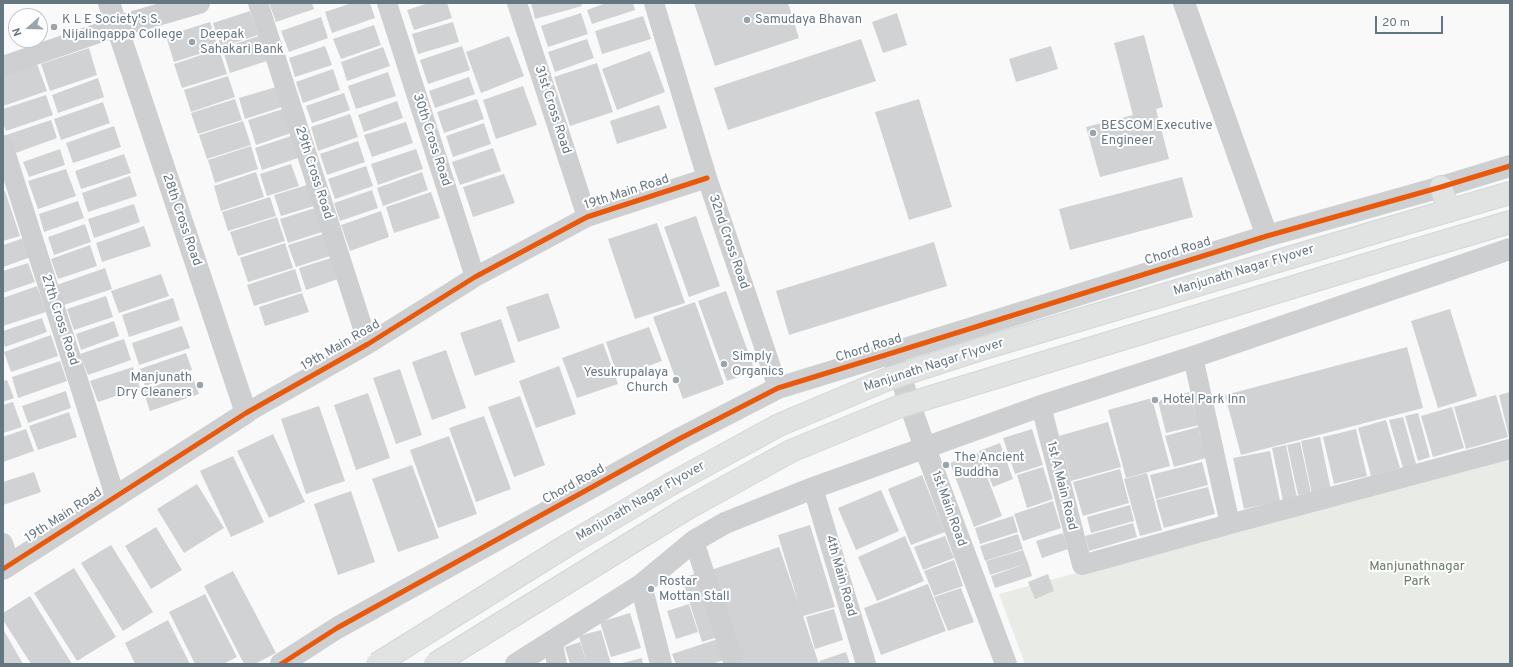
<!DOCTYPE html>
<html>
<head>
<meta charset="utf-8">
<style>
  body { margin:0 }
  #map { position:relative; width:1513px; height:667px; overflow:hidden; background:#f9f9f9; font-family:Overpass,sans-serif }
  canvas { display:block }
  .frame { position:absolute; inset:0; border:4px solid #657683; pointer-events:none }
  .north { position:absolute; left:8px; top:8px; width:40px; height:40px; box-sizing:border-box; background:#fff; border:1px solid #c1c8cd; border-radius:50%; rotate:250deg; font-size:11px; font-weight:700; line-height:16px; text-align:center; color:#657683 }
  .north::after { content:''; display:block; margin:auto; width:14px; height:18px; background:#99a4ac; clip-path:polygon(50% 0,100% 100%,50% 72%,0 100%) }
  .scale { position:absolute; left:1375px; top:16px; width:68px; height:18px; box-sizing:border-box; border:2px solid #657683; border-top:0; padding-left:5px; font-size:12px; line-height:14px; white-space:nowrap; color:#657683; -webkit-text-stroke:3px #fff; paint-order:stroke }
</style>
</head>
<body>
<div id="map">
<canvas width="1513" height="667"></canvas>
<div class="frame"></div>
<div class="north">N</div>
<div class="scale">20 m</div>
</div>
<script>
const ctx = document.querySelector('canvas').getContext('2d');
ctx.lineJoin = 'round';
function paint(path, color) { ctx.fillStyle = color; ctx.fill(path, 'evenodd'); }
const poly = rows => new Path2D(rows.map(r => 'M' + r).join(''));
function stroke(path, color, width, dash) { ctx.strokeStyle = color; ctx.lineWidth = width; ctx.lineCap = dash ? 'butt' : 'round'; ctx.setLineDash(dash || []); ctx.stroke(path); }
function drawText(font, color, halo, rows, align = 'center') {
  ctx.font = font + ' Overpass,sans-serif'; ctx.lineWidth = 4; ctx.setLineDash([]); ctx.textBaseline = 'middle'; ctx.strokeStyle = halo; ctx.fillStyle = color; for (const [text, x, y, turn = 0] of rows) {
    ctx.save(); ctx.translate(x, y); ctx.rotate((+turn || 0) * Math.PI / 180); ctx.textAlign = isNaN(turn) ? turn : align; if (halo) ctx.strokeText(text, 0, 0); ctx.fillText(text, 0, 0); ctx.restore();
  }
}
paint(poly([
  [1510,455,1510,664,1025,664,999,594]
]), '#e8ebe6');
paint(poly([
  [269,3,312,3,314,9,276,22],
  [352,3,370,3,375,18,332,33,325,12],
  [429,3,447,3,452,18,414,30,407,10],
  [531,3,581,3,582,6,535,19],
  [606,3,633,3,635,10,592,24,587,10],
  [694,3,788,3,799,38,715,66],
  [250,11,258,35,221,47,213,23],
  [581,13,588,34,548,47,541,26],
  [897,13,907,45,883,53,872,22],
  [643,16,651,39,602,54,595,31],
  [321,17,328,38,289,52,281,31],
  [210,22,218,48,174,62,166,36],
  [453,22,459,42,418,54,412,34],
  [374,25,381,45,341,59,333,39],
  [1144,35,1163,107,1156,109,1169,159,1100,177,1086,127,1133,115,1114,43],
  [259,36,267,61,230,73,222,48],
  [509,36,524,76,481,93,466,52],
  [587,39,594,58,555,72,548,52],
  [861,39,876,81,728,130,714,88],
  [325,46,332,65,295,77,289,58],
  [462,46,470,70,428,84,420,60],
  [1051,46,1058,69,1016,82,1009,59],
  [383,47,390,66,347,81,341,62],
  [89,48,97,75,50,91,41,64],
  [219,49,227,74,182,88,174,64],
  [650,51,665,92,617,110,602,69],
  [597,63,613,112,570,126,554,77],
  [37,64,47,91,3,106,3,76],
  [333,69,340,90,303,103,296,82],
  [388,72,396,96,356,109,348,86],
  [228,76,235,97,191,112,184,90],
  [469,77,475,94,435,108,429,91],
  [98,78,104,97,58,113,52,95],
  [523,86,537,125,496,139,483,100],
  [276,87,282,107,245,119,239,98],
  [344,93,350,110,312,123,306,106],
  [46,95,53,115,6,131,3,123,3,109],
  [235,99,242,120,198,134,191,113],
  [477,99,484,119,444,133,437,112],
  [919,99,952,207,909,220,875,112],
  [397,101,403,118,364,132,358,115],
  [103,102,110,123,61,140,54,119],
  [659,105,667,128,617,144,610,121],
  [283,109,291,133,256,145,248,120],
  [350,114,358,137,318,151,311,127],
  [51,120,57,138,13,154,6,135],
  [243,121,251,145,207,159,199,135],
  [406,122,413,143,372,157,364,135],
  [484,123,491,144,453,157,446,136],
  [114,126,121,147,73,163,66,143],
  [291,136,298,158,262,170,255,148],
  [358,141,365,162,327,175,320,154],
  [251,146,258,169,215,183,208,160],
  [493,148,501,171,460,185,452,162],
  [60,149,65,165,29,177,23,162],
  [416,149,423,169,378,185,371,164],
  [124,154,131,173,81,189,75,171],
  [291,164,299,186,267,196,260,174],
  [366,166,373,186,335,199,328,179],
  [66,169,76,196,38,209,28,181],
  [256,172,264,197,221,211,214,186],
  [422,172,428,190,383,206,377,188],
  [504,174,515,203,473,217,463,187],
  [130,176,137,196,88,212,82,193],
  [1182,177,1193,217,1070,250,1059,209],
  [307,185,314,206,281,216,274,195],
  [372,190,378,208,340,221,334,203],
  [5,191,20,236,3,241,3,192],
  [431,192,440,218,394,233,386,207],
  [270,197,276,216,228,231,222,212],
  [78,201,84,218,44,232,39,214],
  [134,204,140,222,94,238,88,219],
  [315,208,322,232,288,243,280,219],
  [381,211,389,237,350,251,341,225],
  [696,216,720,286,689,297,664,227],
  [277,217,285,241,238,256,230,232],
  [657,223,685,303,635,319,608,239],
  [85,224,91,242,54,255,48,237],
  [144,226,151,246,102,262,96,243],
  [323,234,330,256,296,267,288,245],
  [24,238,31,257,3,267,3,245],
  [934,242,947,286,789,335,776,291],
  [285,243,293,268,248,282,240,258],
  [90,245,97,266,58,279,51,259],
  [331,258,338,279,306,290,299,268],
  [28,263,35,282,3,293,3,271],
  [105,268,112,289,61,306,54,286],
  [295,269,302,291,254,306,247,285],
  [161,274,169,296,119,313,111,291],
  [37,286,46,312,3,326,3,298],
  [726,291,755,371,727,381,698,301],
  [302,293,309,312,265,326,259,307],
  [548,293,560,328,518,342,506,307],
  [106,296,113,317,74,330,67,309],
  [173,298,180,320,129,337,122,315],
  [695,302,724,384,683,399,653,317],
  [1450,309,1477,396,1438,408,1411,321],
  [42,318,47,332,5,347,3,341,3,331],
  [501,319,515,362,475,376,460,333],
  [114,321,119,336,81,350,76,334],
  [182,326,190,348,139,365,132,343],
  [649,327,662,361,618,377,606,342],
  [51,335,58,356,11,372,4,352],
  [124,339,131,360,88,375,80,354],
  [603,343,618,384,577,398,562,358],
  [1407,347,1423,408,1241,455,1225,395],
  [446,350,466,408,432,420,412,362],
  [186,353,192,370,145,386,140,369],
  [60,361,67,381,18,398,12,377],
  [559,366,576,414,536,428,519,381],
  [133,367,140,388,98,402,90,381],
  [400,369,422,435,396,444,373,378],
  [191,373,199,394,150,411,143,390],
  [7,380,14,398,3,402,3,381],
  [66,391,71,408,28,423,22,406],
  [1189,392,1199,425,1166,433,1158,401],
  [1510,392,1510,437,1509,437,1499,395],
  [368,393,390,458,356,470,334,405],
  [1496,395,1508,437,1466,449,1454,407],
  [520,396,545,465,514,477,488,407],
  [1152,398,1170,466,1126,478,1108,410],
  [13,402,22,427,3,433,3,405],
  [319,406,345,481,306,494,281,419],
  [1452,407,1464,448,1433,457,1421,416],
  [69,412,77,437,38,450,29,426],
  [1418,413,1430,457,1418,461,1405,416],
  [484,416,511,489,476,502,449,428],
  [1403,417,1416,464,1403,468,1389,420],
  [1386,420,1400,468,1371,476,1358,428],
  [1108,422,1121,467,1071,481,1059,436],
  [1198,427,1206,458,1174,467,1165,436],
  [26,429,34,451,3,462,3,437],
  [1032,429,1043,465,1015,474,1003,438],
  [1356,429,1367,476,1334,484,1323,437],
  [273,434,305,502,269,518,237,451],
  [449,436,477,514,438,528,410,450],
  [1320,437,1331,490,1312,494,1301,441],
  [1300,442,1311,493,1298,495,1287,445],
  [1000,443,1013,479,993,487,979,451],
  [1286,445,1297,498,1283,501,1272,448],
  [1270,451,1280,501,1244,509,1233,458],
  [978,453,1002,516,974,527,950,463],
  [233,456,264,522,231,537,200,471],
  [1202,462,1208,485,1156,499,1150,475],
  [412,465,439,538,398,552,372,479],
  [1043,467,1053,499,1027,508,1017,475],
  [1120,469,1129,503,1083,516,1073,482],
  [34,472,41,492,3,505,3,482],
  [1147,473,1162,530,1140,536,1124,479],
  [922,475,945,532,911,545,888,489],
  [197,484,224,528,184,553,157,509],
  [1208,487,1215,514,1164,528,1156,500],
  [881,490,899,531,856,550,838,508],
  [351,491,375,562,338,575,314,504],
  [1053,501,1061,528,1023,541,1014,514],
  [1130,505,1134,521,1091,533,1087,517],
  [1013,516,1018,532,980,544,975,528],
  [1133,523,1137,537,1089,551,1085,536],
  [810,525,835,607,803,616,819,664,743,664,711,570,779,547,799,605,778,535],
  [156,527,182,570,151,589,125,546],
  [1063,533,1068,549,1042,558,1036,541],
  [1018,534,1023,549,985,561,980,546],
  [905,536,924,581,877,601,858,557],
  [945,536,954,558,923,570,914,547],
  [111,545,153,612,123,631,81,563],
  [1023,550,1028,563,990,575,986,561],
  [954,560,963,586,934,596,924,571],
  [1028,563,1032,576,995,588,991,576],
  [74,568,116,637,77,661,34,593],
  [233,571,276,653,255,664,244,664,204,586],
  [697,573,718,637,702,642,682,578],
  [1048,574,1054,591,1035,599,1028,582],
  [928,584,946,631,881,655,864,608],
  [961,588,974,622,948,631,934,597],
  [205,594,237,657,223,664,195,664,169,612],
  [30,596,72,664,31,664,3,620,3,613],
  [689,604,698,632,676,639,667,611],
  [834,609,843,640,815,649,806,617],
  [630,613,641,648,611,657,600,622],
  [168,620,190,664,135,664,125,643],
  [3,629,23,664,3,664],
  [601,630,611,664,587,664,579,636],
  [721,638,728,659,711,664,676,664,672,654],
  [580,642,587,664,570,664,565,647],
  [846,652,850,664,820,664,819,661],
  [642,658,643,664,622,664,622,663]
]), '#d0d2d3');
const primary = poly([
  [1441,187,1449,211],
  [1386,229,1510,193],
  [1395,256,1510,222]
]);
stroke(primary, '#d5d6d7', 24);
stroke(poly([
  [258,3,368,344],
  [387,3,475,277],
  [517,3,587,217],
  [654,3,707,178,778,388],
  [3,66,116,27],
  [3,145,115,496],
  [1041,406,1082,565,1230,524,1193,357],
  [246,413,368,344,475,277,587,217,707,178],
  [813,488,866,664],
  [1230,524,1510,449],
  [694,541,734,664],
  [3,543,10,565],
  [552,641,557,664]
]), '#cecfd0', 20);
stroke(poly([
  [1184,3,1267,236],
  [116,27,199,3],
  [894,358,925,448,1006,664],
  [3,569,246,413,109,3],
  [641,585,661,664],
  [281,664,337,628,679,439,778,388,892,353,1267,236,1441,187,1510,166],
  [516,664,641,585,694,541,725,523,813,488,1041,406,1193,357,1510,249]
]), '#cecfd0', 22);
stroke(primary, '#e1e2e2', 22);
const primaryBridge = poly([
  [377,664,566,546,671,484,779,425,888,379,978,350,1386,229],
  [435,664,686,509,791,451,898,407,1395,256]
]);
stroke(primaryBridge, '#d5d6d7', 24, []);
stroke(primaryBridge, '#e1e2e2', 22);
stroke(poly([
  [3,569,246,413,368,344,475,277,587,217,707,178],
  [281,664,337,628,679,439,778,388,892,353,1267,236,1441,187,1510,166]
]), '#e8590c', 5);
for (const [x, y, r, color] of [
  [747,20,4,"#99a4ac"],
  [54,27,4,"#99a4ac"],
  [192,42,4,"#99a4ac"],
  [1093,133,4,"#99a4ac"],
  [724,364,4,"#99a4ac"],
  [676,380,4,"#99a4ac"],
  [200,385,4,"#99a4ac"],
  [1155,400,4,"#99a4ac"],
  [946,465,4,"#99a4ac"],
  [651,589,4,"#99a4ac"]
]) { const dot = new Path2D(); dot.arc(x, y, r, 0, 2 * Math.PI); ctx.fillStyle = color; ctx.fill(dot); stroke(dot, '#fff', 1.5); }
drawText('13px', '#657683', '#fff', [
  ["K L E Society's S.",62,20],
  ["Nijalingappa College",62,35],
  ["Samudaya Bhavan",755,20],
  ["Deepak",200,35],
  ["Sahakari Bank",200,50],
  ["BESCOM Executive",1101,126],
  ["Engineer",1101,141],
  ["Simply",732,357],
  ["Organics",732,372],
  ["Yesukrupalaya",668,373,"right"],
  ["Church",668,388,"right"],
  ["Manjunath",192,378,"right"],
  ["Dry Cleaners",192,393,"right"],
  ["Hotel Park Inn",1163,400],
  ["The Ancient",954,458],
  ["Buddha",954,473],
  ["Rostar",659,582],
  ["Mottan Stall",659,597]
], 'left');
drawText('13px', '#657683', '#fff', [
  ["31st Cross Road",552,110,72],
  ["30th Cross Road",431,140,72],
  ["29th Cross Road",313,173,72],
  ["19th Main Road",627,193,-18],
  ["28th Cross Road",181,220,71],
  ["32nd Cross Road",728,242,71],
  ["Chord Road",1178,252,-17],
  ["Manjunath Nagar Flyover",1244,271,-17],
  ["27th Cross Road",59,320,72],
  ["19th Main Road",341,346,-30],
  ["Chord Road",869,349,-17],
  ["Manjunath Nagar Flyover",934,366,-18],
  ["Chord Road",574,485,-29],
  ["1st A Main Road",1061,486,76],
  ["Manjunath Nagar Flyover",641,502,-30],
  ["1st Main Road",948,509,70],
  ["19th Main Road",64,516,-33],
  ["4th Main Road",840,576,74]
]);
drawText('13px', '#687a64', '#fff', [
  ["Manjunathnagar",1417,567],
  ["Park",1417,582]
]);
</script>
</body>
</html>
